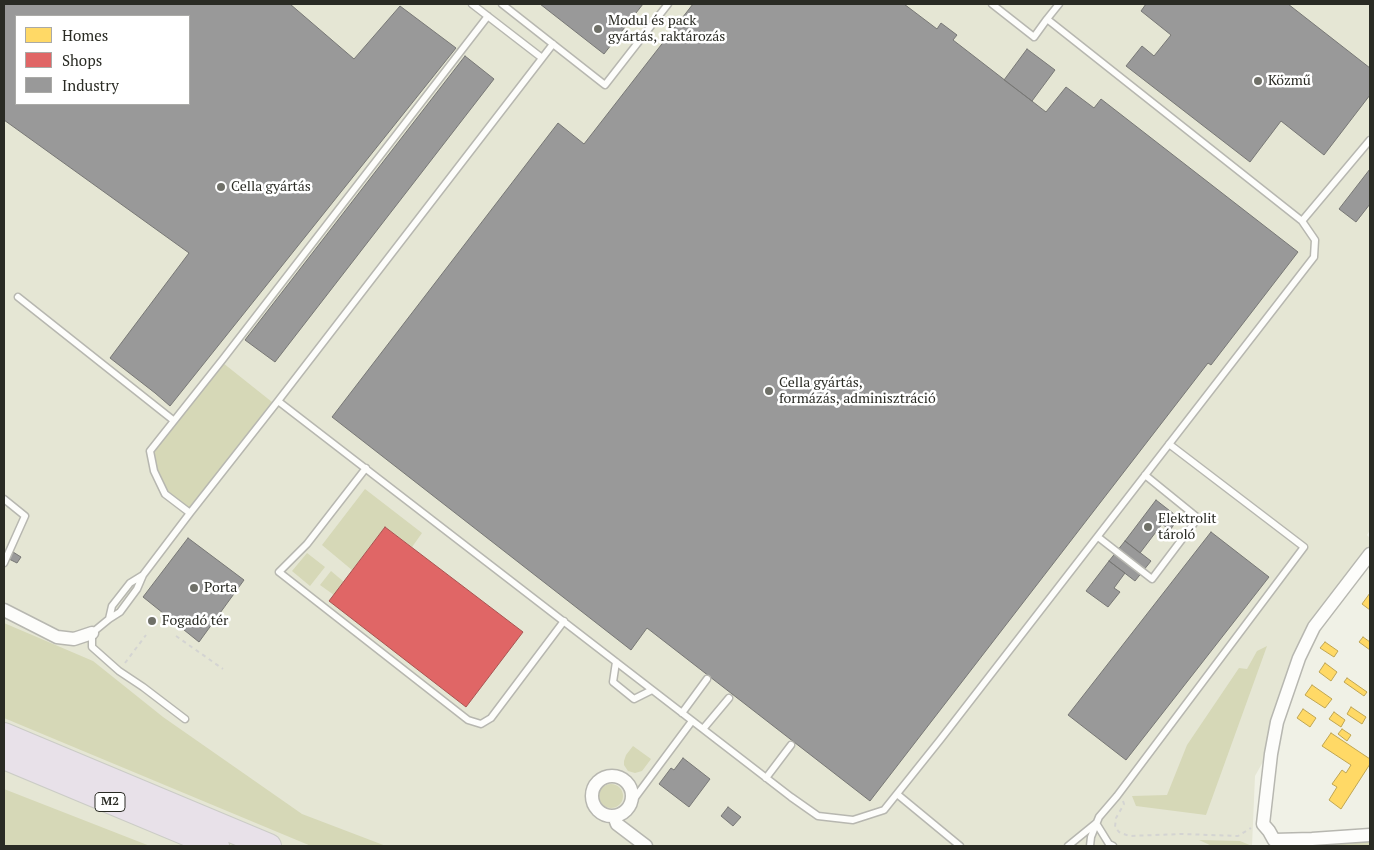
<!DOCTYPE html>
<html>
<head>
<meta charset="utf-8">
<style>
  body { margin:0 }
  #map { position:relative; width:1374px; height:850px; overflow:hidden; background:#f0f1e6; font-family:"PT Serif",serif }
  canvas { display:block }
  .frame { position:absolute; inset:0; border:5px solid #2a2b24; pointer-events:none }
  .legend { position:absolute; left:15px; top:15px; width:175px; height:90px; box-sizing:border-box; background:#fff; border:1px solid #aaaaa7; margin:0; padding:6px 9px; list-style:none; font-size:15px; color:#2a2b24 }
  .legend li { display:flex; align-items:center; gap:10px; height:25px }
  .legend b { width:25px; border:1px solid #aaaaa7 }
</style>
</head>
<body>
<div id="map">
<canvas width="1374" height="850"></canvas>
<div class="frame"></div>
<ul class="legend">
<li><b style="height:14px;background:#ffd966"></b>Homes</li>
<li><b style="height:14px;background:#e06666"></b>Shops</li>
<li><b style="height:14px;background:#999"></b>Industry</li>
</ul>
</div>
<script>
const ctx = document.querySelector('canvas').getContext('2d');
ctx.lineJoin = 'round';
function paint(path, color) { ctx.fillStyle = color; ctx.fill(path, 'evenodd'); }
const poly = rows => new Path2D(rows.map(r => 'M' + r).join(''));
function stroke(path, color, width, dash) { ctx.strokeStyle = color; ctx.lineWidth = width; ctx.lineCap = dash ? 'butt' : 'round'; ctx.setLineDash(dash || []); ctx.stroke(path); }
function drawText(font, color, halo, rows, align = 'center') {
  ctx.font = font + ' "PT Serif",serif'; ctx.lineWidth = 5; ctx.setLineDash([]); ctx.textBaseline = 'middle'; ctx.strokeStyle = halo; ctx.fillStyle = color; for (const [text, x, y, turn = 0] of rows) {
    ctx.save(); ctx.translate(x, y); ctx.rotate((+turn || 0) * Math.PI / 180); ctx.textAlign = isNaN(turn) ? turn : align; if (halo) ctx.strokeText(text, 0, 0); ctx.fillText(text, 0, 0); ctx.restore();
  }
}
paint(poly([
  [4,4,1370,4,1370,530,1367,535,1370,538,1370,561,1309,647,1282,728,1255,776,1252,846,117,846,4,800],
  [16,16,189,16,189,104,16,104]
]), '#e5e6d4');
paint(poly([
  [223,363,272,402,189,509,168,492,156,470,154,451],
  [365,489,422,533,412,547,385,527,352,570,322,545],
  [307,553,325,567,310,586,292,571],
  [331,571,344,582,334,595,320,585],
  [4,623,93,661,163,717,302,814,386,846,311,846,4,718],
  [1267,646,1206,815,1136,806,1132,796,1167,795,1187,745,1239,668,1247,669,1257,651],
  [633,746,651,759,642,771,635,773,628,771,624,765,624,761,626,755],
  '599 796a12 12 0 1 1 24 0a12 12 0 1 1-24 0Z',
  [4,789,132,839,150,846,4,846],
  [1199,840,1240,841,1252,846,1212,846],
  [1370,840,1370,846,1265,846,1324,842]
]), '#d6d8b7');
const homes = poly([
  [1370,593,1370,610,1362,604,1370,593],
  [1363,637,1370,642,1370,650,1359,642,1363,637],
  [1325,642,1338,651,1334,657,1320,648,1325,642],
  [1325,663,1337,672,1331,681,1319,672,1325,663],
  [1347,678,1367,692,1364,696,1344,682,1347,678],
  [1312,685,1332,699,1325,708,1305,695,1312,685],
  [1351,707,1366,717,1362,724,1347,714,1351,707],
  [1303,709,1316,718,1310,727,1297,718,1303,709],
  [1334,712,1345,720,1341,727,1329,719,1334,712],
  [1342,729,1351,735,1347,741,1338,734,1342,729],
  [1331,733,1370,759,1370,764,1341,809,1329,800,1337,787,1332,784,1342,770,1346,773,1351,765,1322,746,1331,733]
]);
paint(homes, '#ffd966');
stroke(homes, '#bfa552', 1);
const shops = poly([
  [385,527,523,632,466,707,329,601,385,527]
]);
paint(shops, '#e06666');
stroke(shops, '#a95452', 1);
const industry = poly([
  [4,4,290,4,354,59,400,6,456,48,170,406,155,393,110,358,189,253,4,120,4,4],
  [16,16,189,16,189,104,16,104,16,16],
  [540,4,643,4,604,54,540,4],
  [693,4,904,4,937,29,941,23,957,35,953,40,1046,112,1066,87,1094,108,1101,99,1298,252,1211,365,1208,363,870,801,647,628,631,650,332,417,558,123,584,144,693,4],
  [1146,4,1288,4,1370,68,1370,95,1324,155,1281,121,1250,162,1126,66,1142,46,1154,56,1171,35,1141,11,1146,4],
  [1027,49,1055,70,1032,101,1004,80,1027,49],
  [465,56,494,79,275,362,245,340,465,56],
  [1370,169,1370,204,1356,222,1339,209,1370,169],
  [1156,500,1179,518,1170,530,1162,524,1140,553,1125,541,1156,500],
  [1211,532,1269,577,1126,760,1068,715,1211,532],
  [188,538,244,580,199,642,143,597,188,538],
  [1125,541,1151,561,1135,581,1109,561,1125,541],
  [13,552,21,557,17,563,9,559,13,552],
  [1109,561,1125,573,1114,588,1120,592,1108,607,1086,591,1109,561],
  [683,758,710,779,689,807,659,784,671,768,674,770,683,758],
  [728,807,741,817,733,826,721,816,728,807]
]);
paint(industry, '#999');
stroke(industry, '#787876', 1);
const lane = poly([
  [472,4,542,58],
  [502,4,605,85,668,4],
  [1047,19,1059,4],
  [1302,221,1370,140],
  [18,297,173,420],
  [278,401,791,797,818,816,853,820,884,810,940,740,1314,257,1315,240,1302,221,1047,19,1034,37,992,4],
  [366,468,307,544,279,572,468,720,481,724,491,718,564,621],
  [4,499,25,516,4,563],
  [190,513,165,494,154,471,150,451,223,359,488,16],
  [1098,537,1152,579,1198,518,1145,475],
  [109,619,112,606,130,583,143,575],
  [616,662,613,682,634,699,652,690],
  [682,713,707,679],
  [185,719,143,687,119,671,92,647,92,633,109,619,120,612,137,589,143,575,190,513,278,401,553,44],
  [703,729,729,698],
  [766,778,791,745],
  [897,794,960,846],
  [631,803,692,721],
  [1096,823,1109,844,1113,846],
  [1068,846,1095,824],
  [1090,846,1091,837,1099,817,1117,796,1304,547,1169,444]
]);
const street = poly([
  [1370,554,1314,627,1299,658,1277,722,1271,754,1263,824,1269,831,1274,840,1312,839,1370,835],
  [4,610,57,637,74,639,92,633],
  '592 796a20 20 0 1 1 40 0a20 20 0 1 1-40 0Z',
  [614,816,617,824,646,846]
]);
const highway = poly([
  [4,735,269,846],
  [4,757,217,846]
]);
stroke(lane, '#b7b7b0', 9);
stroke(street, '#b7b7b0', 15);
stroke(highway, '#cbccc6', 26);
stroke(poly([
  [176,636,223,669],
  [125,663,146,635],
  [1123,801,1124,804,1116,818,1115,827,1119,832,1129,836,1182,834,1238,836,1251,828]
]), '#d4d4d2', 2, [4, 4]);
stroke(lane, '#fdfdfb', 6);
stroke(street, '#fdfdfb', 12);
stroke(highway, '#e8e1e9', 24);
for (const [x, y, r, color] of [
  [598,29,5,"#6f7068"],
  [1258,81,5,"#6f7068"],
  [221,187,5,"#6f7068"],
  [769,391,5,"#6f7068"],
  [1148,527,5,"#6f7068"],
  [194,588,5,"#6f7068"],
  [152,621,5,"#6f7068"]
]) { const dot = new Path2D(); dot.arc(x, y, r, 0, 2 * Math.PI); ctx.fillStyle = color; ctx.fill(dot); stroke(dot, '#fff', 2); }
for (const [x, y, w] of [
  [110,802,30]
]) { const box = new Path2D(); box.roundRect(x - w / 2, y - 9.5, w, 19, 4); ctx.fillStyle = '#fff'; ctx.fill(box); stroke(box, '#2a2b24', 1); }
drawText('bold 12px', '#2a2b24', null, [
  ["M2",110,802]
]);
drawText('14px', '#2a2b24', '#fff', [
  ["Modul és pack",608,21],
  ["gyártás, raktározás",608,37],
  ["Közmű",1268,81],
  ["Cella gyártás",231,187],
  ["Cella gyártás,",779,383],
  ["formázás, adminisztráció",779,399],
  ["Elektrolit",1158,519],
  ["tároló",1158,535],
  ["Porta",204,588],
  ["Fogadó tér",162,621]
], 'left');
</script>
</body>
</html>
